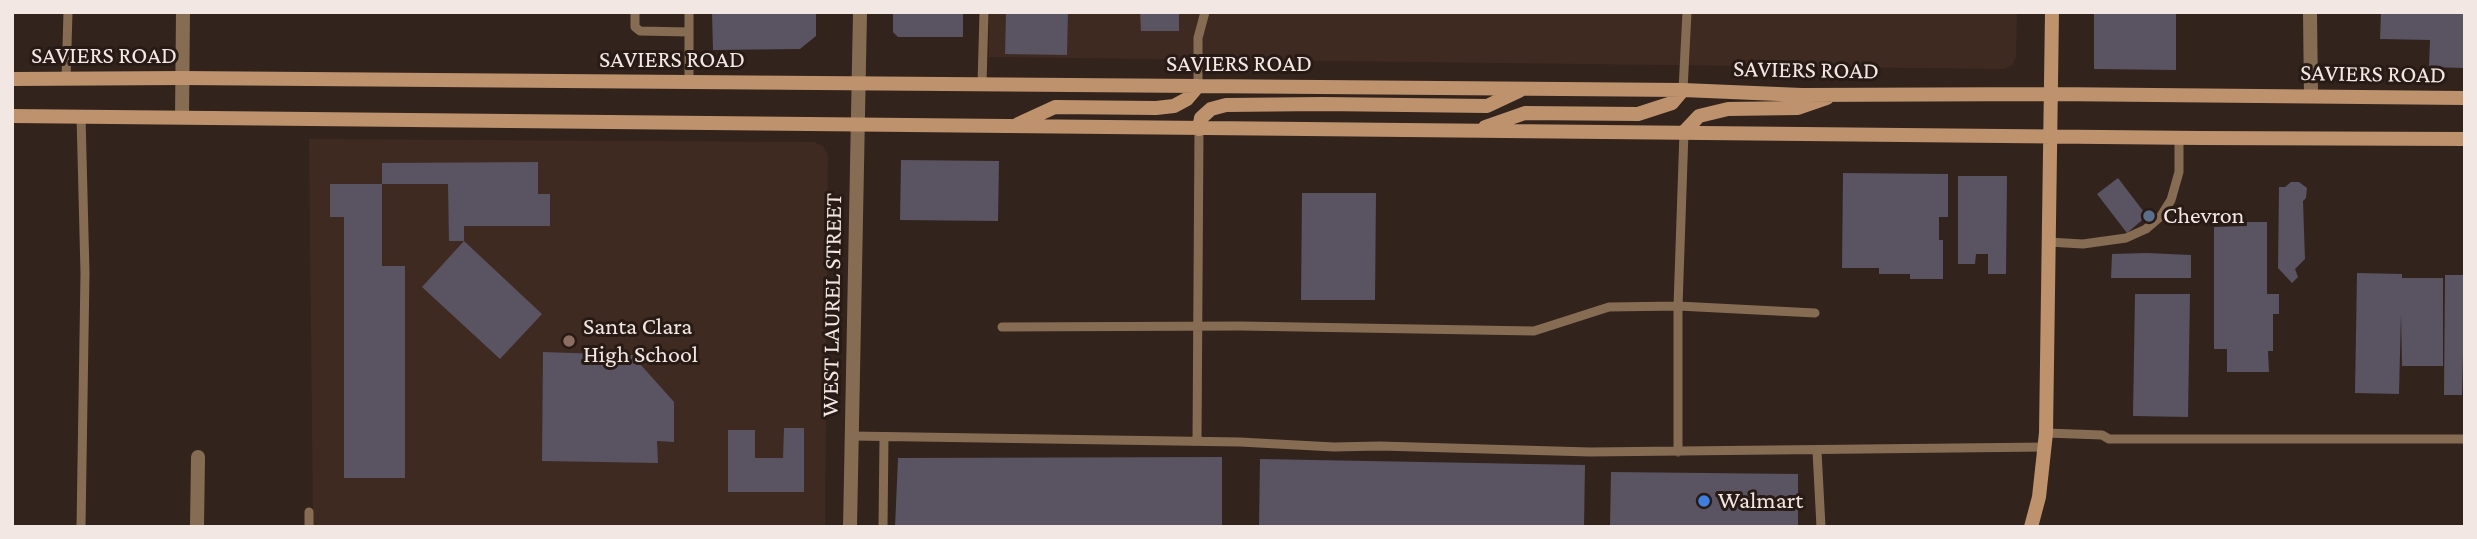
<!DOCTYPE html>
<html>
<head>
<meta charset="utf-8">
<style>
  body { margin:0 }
  #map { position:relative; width:2477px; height:539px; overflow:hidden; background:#32231d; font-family:"Crimson Pro",serif }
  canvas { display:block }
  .frame { position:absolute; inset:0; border:14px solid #f2e7e3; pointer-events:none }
</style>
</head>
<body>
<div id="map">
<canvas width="2477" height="539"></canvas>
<div class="frame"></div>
</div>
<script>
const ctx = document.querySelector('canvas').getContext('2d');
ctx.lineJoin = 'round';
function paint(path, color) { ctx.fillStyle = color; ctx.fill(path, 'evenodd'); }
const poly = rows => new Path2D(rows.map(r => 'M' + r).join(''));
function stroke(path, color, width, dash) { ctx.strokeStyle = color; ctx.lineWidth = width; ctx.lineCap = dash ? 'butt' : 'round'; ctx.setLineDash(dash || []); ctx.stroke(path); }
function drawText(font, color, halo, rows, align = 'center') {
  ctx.font = font + ' "Crimson Pro",serif'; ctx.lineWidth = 6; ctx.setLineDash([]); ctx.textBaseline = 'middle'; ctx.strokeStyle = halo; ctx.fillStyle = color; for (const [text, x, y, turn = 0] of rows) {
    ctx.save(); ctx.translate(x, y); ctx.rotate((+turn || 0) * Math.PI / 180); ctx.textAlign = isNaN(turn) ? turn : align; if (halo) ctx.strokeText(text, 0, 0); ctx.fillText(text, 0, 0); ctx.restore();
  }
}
paint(poly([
  [989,12,2017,12,2016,57,2012,65,2004,69,989,57],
  [309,139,814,142,823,146,828,155,825,527,313,527]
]), '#3f2a21');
paint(poly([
  [712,12,816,12,816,36,800,49,713,50],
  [893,12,963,12,963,37,898,37,893,32],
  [1006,12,1068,12,1067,55,1005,54],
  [1140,12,1179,12,1179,31,1141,31],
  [2094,12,2176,12,2176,70,2094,69],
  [2381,12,2465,12,2463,68,2429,67,2430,40,2380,39],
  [901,160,999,161,998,221,900,220],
  [538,162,538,194,550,194,550,226,464,226,464,241,542,314,500,359,422,287,464,241,449,241,448,184,382,184,382,163],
  [1843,173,1948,174,1948,217,1939,217,1939,240,1943,240,1943,279,1910,279,1910,274,1879,274,1879,268,1842,268],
  [1958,176,2007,176,2006,274,1988,274,1988,254,1976,254,1975,264,1958,264],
  [2118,178,2147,216,2127,233,2097,194],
  [2291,182,2299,182,2307,188,2306,198,2303,201,2305,259,2295,269,2298,277,2292,283,2278,268,2279,187,2285,187],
  [330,184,382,184,382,266,405,266,405,478,344,478,344,217,330,217],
  [1302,193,1376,193,1375,300,1301,300],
  [2247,222,2267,222,2267,294,2279,294,2279,314,2273,314,2273,351,2268,351,2269,372,2227,372,2227,349,2214,349,2214,227,2247,226],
  [2147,253,2191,255,2191,278,2111,278,2112,254],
  [2357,273,2402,274,2402,278,2443,278,2443,366,2402,366,2401,314,2399,394,2355,393],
  [2445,275,2465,275,2462,395,2444,395],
  [2135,294,2190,294,2188,417,2133,416],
  [543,352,632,355,674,402,674,442,657,441,658,463,542,461],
  [784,428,804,428,804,492,728,492,728,430,755,430,755,458,783,458],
  [1222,457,1222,527,895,527,898,458],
  [1260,459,1585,465,1584,527,1259,527],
  [1611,472,1798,474,1798,527,1610,527]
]), '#595362');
stroke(poly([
  [635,12,635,27,640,31,689,32],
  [66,80,68,12],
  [689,83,689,12],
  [982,84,984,12],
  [1198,86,1198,38,1205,12],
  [1683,90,1687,12],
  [2048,242,2083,244,2126,238,2146,229,2161,216,2171,200,2179,172,2179,138],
  [1002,327,1241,326,1534,331,1609,307,1678,306,1815,313],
  [2046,433,2102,435,2109,439,2465,439],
  [852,436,1240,442,1334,447,1380,446,1590,452,2046,447],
  [1197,441,1199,129],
  [1817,451,1821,527],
  [1678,452,1678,306,1684,132],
  [309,512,309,527],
  [81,527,85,273,81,116],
  [883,527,884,437]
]), '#876c54', 9);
stroke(poly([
  [2310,12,2311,96],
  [182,117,183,12],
  [197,527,198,457],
  [850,527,860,12]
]), '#876c54', 14);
stroke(poly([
  [12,79,182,78,1198,86,1683,90,1802,95,2051,94,2465,98],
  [12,116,2201,138,2465,139],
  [1018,124,1055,107,1156,108,1174,106,1187,99,1198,86],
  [1485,127,1525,113,1638,114,1672,103,1683,90],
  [1199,129,1201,118,1211,109,1226,105,1323,104,1487,106,1519,91],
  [1684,132,1699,116,1728,109,1798,108,1827,98],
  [2031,527,2039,497,2046,433,2052,12]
]), '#bd926c', 14);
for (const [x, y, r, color] of [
  [2149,216,7,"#5c6f8a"],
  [569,341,7,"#8d6e63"],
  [1704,501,7,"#3f7fe0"]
]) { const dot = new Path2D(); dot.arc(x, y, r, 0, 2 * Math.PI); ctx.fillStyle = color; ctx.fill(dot); stroke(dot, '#281a14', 2.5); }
drawText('24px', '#f2e7e3', '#281a14', [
  ["SAVIERS ROAD",104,56],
  ["SAVIERS ROAD",672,60],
  ["SAVIERS ROAD",1239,64],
  ["SAVIERS ROAD",1806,70,1],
  ["SAVIERS ROAD",2373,74,1],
  ["WEST LAUREL STREET",832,305,-89]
]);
drawText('24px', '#f2e7e3', '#281a14', [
  ["Chevron",2163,216],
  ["Santa Clara",583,327],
  ["High School",583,355],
  ["Walmart",1718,501]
], 'left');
</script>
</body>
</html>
